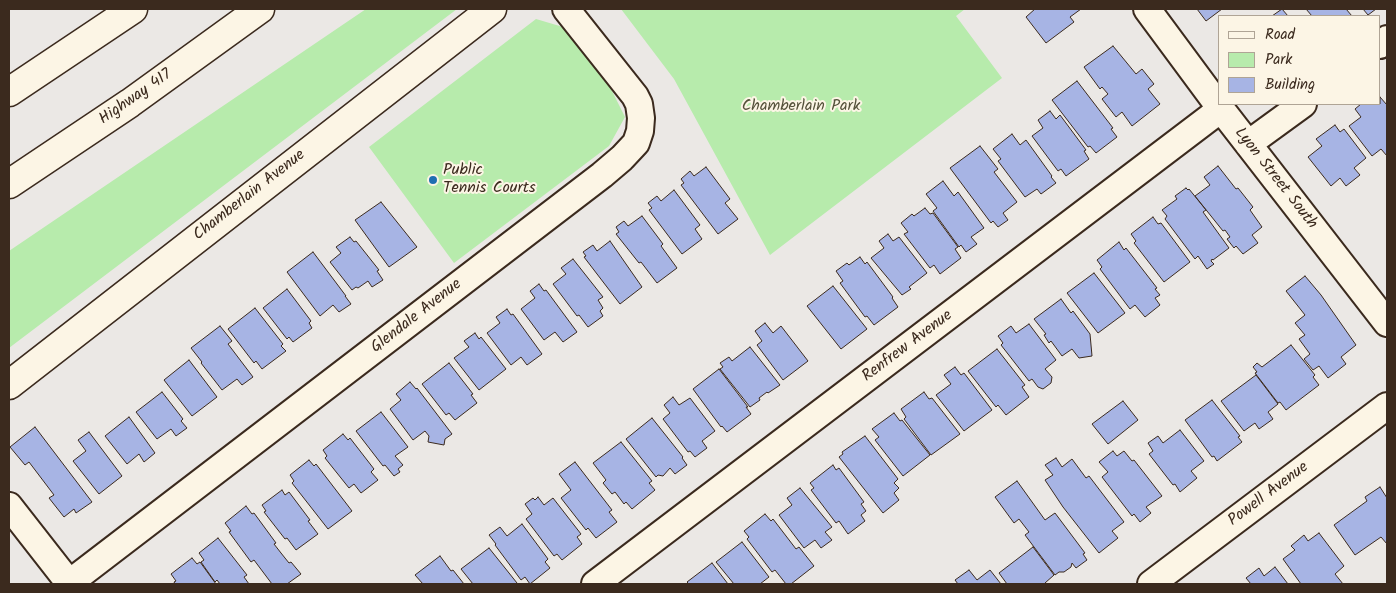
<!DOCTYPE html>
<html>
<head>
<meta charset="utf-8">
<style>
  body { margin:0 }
  #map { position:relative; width:1396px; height:593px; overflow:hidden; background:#ebe8e5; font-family:Kalam,sans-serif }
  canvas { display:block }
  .frame { position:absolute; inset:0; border:10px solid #3b2a1e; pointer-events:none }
  .legend { position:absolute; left:1218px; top:15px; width:162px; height:90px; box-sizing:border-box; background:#fcf5e5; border:1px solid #afa495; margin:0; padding:6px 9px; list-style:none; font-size:15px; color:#3b2a1e }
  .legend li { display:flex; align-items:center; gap:10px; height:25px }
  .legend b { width:25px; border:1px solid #afa495 }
</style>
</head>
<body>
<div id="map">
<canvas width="1396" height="593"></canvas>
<div class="frame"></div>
<ul class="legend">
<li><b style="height:6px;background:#fcf5e5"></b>Road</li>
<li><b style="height:14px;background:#b7ebac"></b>Park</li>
<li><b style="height:14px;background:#a7b4e4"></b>Building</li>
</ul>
</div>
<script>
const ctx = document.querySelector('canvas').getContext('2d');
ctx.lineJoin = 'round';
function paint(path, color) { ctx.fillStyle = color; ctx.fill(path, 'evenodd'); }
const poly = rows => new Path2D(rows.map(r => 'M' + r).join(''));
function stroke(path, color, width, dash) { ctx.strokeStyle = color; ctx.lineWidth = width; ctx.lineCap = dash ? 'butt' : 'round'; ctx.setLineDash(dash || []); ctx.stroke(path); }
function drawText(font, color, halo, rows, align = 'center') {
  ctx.font = font + ' Kalam,sans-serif'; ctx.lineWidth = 4; ctx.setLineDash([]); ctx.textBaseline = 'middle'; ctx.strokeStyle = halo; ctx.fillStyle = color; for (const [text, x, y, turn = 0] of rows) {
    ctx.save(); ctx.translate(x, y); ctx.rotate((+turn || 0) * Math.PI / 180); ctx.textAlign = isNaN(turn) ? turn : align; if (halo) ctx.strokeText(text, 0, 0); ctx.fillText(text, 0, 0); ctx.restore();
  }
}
paint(poly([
  [366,9,457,9,9,348,9,251],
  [621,9,965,9,956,16,1002,78,770,255,674,79],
  [536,19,563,27,609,85,625,117,609,146,454,263,369,147]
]), '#b7ebac');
const building = poly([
  [1035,9,1081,9,1070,17,1074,22,1046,43,1026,17,1035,9],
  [1197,9,1222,9,1206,21,1197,9],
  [1282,9,1288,16,1272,16,1282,9],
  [1306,9,1346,9,1352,16,1312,16,1306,9],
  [1363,9,1376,9,1368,15,1363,9],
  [1113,46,1136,74,1142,69,1154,84,1148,89,1160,104,1132,126,1122,112,1116,117,1102,99,1108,94,1102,87,1100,89,1084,67,1113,46],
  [1077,81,1113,128,1111,129,1117,137,1096,153,1090,146,1088,147,1052,100,1077,81],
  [1380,97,1387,105,1387,156,1381,149,1372,156,1349,126,1361,117,1355,109,1361,104,1380,104,1380,97],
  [1050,111,1056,119,1060,115,1086,150,1084,151,1089,159,1066,176,1061,169,1058,171,1032,136,1043,128,1038,120,1050,111],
  [1335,125,1340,132,1344,129,1366,158,1354,168,1360,175,1346,186,1340,178,1331,186,1308,157,1322,146,1316,139,1335,125],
  [1012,134,1020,145,1026,140,1052,176,1051,177,1056,183,1041,194,1037,189,1025,197,998,161,1001,159,993,149,1012,134],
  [980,146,998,169,994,172,1017,202,1003,213,1008,220,998,227,993,221,991,223,950,168,980,146],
  [1218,166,1236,189,1238,188,1253,207,1250,210,1262,227,1252,235,1258,243,1243,254,1236,246,1234,248,1227,239,1230,237,1225,230,1223,231,1195,196,1210,185,1204,177,1218,166],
  [706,167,730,199,725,203,738,219,718,234,681,185,684,183,681,179,690,171,694,176,706,167],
  [943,181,954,196,958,192,984,228,971,237,977,244,966,252,961,245,959,247,933,211,937,208,926,194,943,181],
  [1186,188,1188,190,1189,189,1206,210,1203,212,1229,248,1213,260,1212,259,1211,261,1214,264,1207,269,1198,256,1195,259,1165,219,1167,216,1162,210,1177,199,1175,196,1186,188],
  [674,190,700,225,695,229,702,239,682,254,649,210,652,208,648,203,657,196,661,201,674,190],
  [381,202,417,247,389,267,355,220,381,202],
  [925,208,930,214,933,213,958,247,955,249,961,258,940,274,934,265,930,268,904,234,908,232,901,223,912,214,914,216,925,208],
  [642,216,663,244,661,246,677,268,657,283,641,262,639,263,616,234,619,232,616,227,624,221,628,226,642,216],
  [1153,217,1158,224,1161,223,1190,262,1164,282,1134,243,1136,241,1131,234,1153,217],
  [888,234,893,241,899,237,927,273,909,287,911,289,902,295,871,258,884,248,879,241,888,234],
  [350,237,354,242,356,241,379,270,377,271,383,280,372,287,368,281,358,288,356,287,352,290,330,262,341,253,336,247,350,237],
  [610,241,642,287,620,304,584,257,586,256,583,252,593,245,597,251,610,241],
  [1119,242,1124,250,1126,248,1157,288,1155,289,1160,295,1155,298,1160,305,1145,317,1135,305,1130,309,1100,269,1102,267,1097,260,1119,242],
  [313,252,346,296,345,296,351,304,339,312,333,305,320,316,287,272,313,252],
  [860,257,865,264,867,262,893,297,892,298,898,307,874,325,867,316,865,317,840,283,843,281,836,271,847,263,849,265,860,257],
  [573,259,603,297,598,300,603,308,600,311,603,316,588,327,579,315,577,316,553,284,566,274,561,268,573,259],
  [1094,273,1125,313,1098,333,1067,293,1094,273],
  [1305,276,1321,295,1356,345,1341,357,1346,364,1328,378,1319,366,1313,370,1304,359,1310,354,1299,339,1305,335,1295,323,1305,315,1286,291,1305,276],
  [539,284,544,291,546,290,577,332,563,342,555,332,544,340,521,309,535,298,530,291,539,284],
  [833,286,867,329,841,349,807,306,833,286],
  [287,289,311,321,309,323,312,328,293,342,289,337,287,339,263,308,287,289],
  [1061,299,1071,313,1073,311,1090,334,1092,356,1079,358,1072,349,1062,356,1051,341,1049,343,1044,335,1046,334,1034,319,1061,299],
  [255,308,283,344,281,346,286,351,262,369,256,361,254,363,228,329,255,308],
  [507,309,511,315,513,314,542,354,527,365,521,357,511,365,487,333,500,323,496,317,507,309],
  [765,323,773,333,781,326,808,361,783,380,757,345,762,341,755,331,765,323],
  [1029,324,1056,360,1045,369,1052,377,1051,383,1043,389,1038,387,1032,379,1029,381,1001,345,1003,343,998,336,1011,326,1016,333,1029,324],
  [220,326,232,341,228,344,253,377,242,385,237,379,222,390,201,363,202,362,191,348,220,326],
  [475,333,479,339,481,337,506,369,479,390,454,358,469,347,464,341,475,333],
  [1291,345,1315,375,1313,377,1319,385,1286,410,1280,402,1278,403,1255,373,1257,372,1253,367,1257,363,1262,367,1291,345],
  [750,347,780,385,768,393,767,392,759,398,760,400,750,407,720,369,723,367,720,363,729,357,732,361,750,347],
  [997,349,1025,385,1022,387,1029,397,1006,415,998,405,996,407,968,371,997,349],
  [189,360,217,397,192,416,164,380,189,360],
  [449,363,473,394,471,395,477,403,455,420,449,413,446,415,422,384,449,363],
  [955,367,961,375,964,373,992,410,964,431,936,395,951,384,944,375,955,367],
  [719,369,748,407,746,407,751,414,727,432,722,426,721,427,693,389,719,369],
  [1256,375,1278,404,1268,412,1273,419,1259,429,1255,423,1244,431,1221,401,1256,375],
  [410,382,416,389,417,388,452,434,445,439,444,445,428,442,429,436,425,431,413,440,390,409,401,400,396,394,410,382],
  [162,392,183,419,181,421,187,428,176,436,171,429,157,439,136,412,162,392],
  [924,392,929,399,932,398,960,434,931,455,904,419,906,417,901,409,924,392],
  [673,397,679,405,690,398,715,431,702,441,707,448,695,457,690,451,688,452,663,419,670,413,664,405,673,397],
  [1212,400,1240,436,1238,437,1242,442,1217,461,1214,456,1212,457,1185,420,1212,400],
  [1123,401,1138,420,1108,444,1092,424,1123,401],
  [381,412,408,447,395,456,403,465,398,469,400,472,394,476,385,465,383,466,356,431,381,412],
  [894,413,900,421,902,420,930,455,903,476,875,440,879,437,872,429,894,413],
  [129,417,155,453,144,462,139,454,127,464,105,436,129,417],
  [652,418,683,457,682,458,687,465,675,474,670,468,663,476,658,475,656,477,626,439,652,418],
  [35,427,92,502,76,513,74,509,64,517,49,498,54,495,29,462,25,465,10,447,35,427],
  [1180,430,1204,461,1191,471,1197,478,1180,492,1175,484,1173,485,1149,454,1153,451,1148,443,1158,436,1163,443,1180,430],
  [89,432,122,476,99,494,73,461,86,451,78,440,89,432],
  [343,434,348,440,350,438,374,469,371,472,378,480,361,493,354,484,349,488,325,458,327,456,323,450,343,434],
  [865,436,898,479,894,483,899,488,894,493,899,500,883,513,839,457,843,454,842,452,865,436],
  [621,442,652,481,649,483,655,490,632,509,626,502,624,504,615,492,612,494,603,483,606,480,593,463,621,442],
  [1113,451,1117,456,1124,451,1132,461,1134,460,1162,496,1146,507,1151,513,1140,522,1134,514,1132,516,1102,477,1108,472,1099,462,1113,451],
  [1056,458,1062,467,1072,459,1086,478,1089,476,1124,522,1112,531,1118,538,1099,553,1063,507,1045,480,1053,475,1045,465,1056,458],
  [309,460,314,466,316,464,352,511,328,529,292,483,294,481,290,475,309,460],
  [575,462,612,510,609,512,617,522,596,538,588,528,586,530,561,498,571,490,559,474,575,462],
  [833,465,836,470,839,468,864,502,861,504,866,511,861,515,865,521,848,534,839,521,836,523,811,490,814,488,810,483,833,465],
  [1017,481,1045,520,1055,513,1085,553,1083,554,1087,560,1076,568,1072,563,1071,567,1064,572,1059,572,1055,575,1025,535,1029,532,1019,519,1014,523,995,497,1017,481],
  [1380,487,1387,498,1387,544,1381,537,1355,555,1334,525,1367,501,1365,497,1380,487],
  [800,488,832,527,825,532,832,540,821,548,815,540,804,548,779,515,792,505,787,498,800,488],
  [282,490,285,495,289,492,310,520,308,521,318,534,296,550,287,538,285,539,264,512,266,511,262,505,282,490],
  [538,497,544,505,553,498,581,534,577,537,582,544,562,560,557,554,554,556,526,519,532,514,525,504,533,498,535,500,538,497],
  [246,506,252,514,254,513,276,543,274,544,281,553,289,563,291,562,301,574,287,584,272,584,254,560,251,562,229,532,231,531,225,523,246,506],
  [765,514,771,521,773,519,796,549,799,547,814,566,791,584,786,584,775,570,772,572,747,539,749,537,744,531,765,514],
  [522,524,548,559,545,562,550,568,530,584,525,577,521,580,495,545,496,544,489,535,500,527,507,536,522,524],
  [1319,533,1344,566,1335,574,1343,584,1301,584,1283,559,1295,550,1291,546,1304,535,1308,541,1319,533],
  [218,538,247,575,244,577,249,584,220,584,217,580,215,582,201,562,204,560,199,553,218,538],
  [742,542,769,577,760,584,734,584,716,562,742,542],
  [1033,547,1054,575,1045,583,1045,584,1007,584,999,573,1033,547],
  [489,548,517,583,516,584,473,584,461,569,489,548],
  [440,556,451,571,453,570,464,584,423,584,415,575,440,556],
  [192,558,197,564,200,562,216,584,175,584,174,582,176,581,171,574,192,558],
  [712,563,728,584,689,584,687,582,712,563],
  [1275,567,1288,584,1251,584,1246,578,1259,568,1264,576,1275,567],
  [969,570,977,580,990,570,1001,584,958,584,955,580,969,570]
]);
paint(building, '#a7b4e4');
stroke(building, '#3b2a1e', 1);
const minor = poly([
  [1147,9,1221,109,1387,323],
  [1380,45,1387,39],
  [1248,144,1303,104],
  [9,506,70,584],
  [68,584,602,175,622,158,636,143,640,131,641,118,639,104,635,96,566,9],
  [595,584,1221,109],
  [1151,584,1387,406]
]);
const major = poly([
  [9,385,492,9]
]);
const highway = poly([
  [9,92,133,9],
  [9,184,130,103,260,9]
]);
stroke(minor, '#3b2a1e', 30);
stroke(major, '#3b2a1e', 31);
stroke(highway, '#3b2a1e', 31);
stroke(minor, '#fcf5e5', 26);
stroke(major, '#fcf5e5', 28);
stroke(highway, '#fcf5e5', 28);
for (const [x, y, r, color] of [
  [433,180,5,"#1f6fb2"]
]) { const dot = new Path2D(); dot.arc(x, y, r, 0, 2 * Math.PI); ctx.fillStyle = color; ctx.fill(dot); stroke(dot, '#fcf5e5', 2); }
drawText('16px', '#3b2a1e', '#fcf5e5', [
  ["Highway 417",136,98,-35],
  ["Lyon Street South",1275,179,52],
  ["Chamberlain Avenue",250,196,-38],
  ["Glendale Avenue",417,317,-38],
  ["Renfrew Avenue",908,347,-37],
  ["Powell Avenue",1269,495,-37]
]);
drawText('16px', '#54513a', '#fcf5e5', [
  ["Chamberlain Park",801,107]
]);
drawText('16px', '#3b2a1e', '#fcf5e5', [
  ["Public",443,171],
  ["Tennis Courts",443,189]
], 'left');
</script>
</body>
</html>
